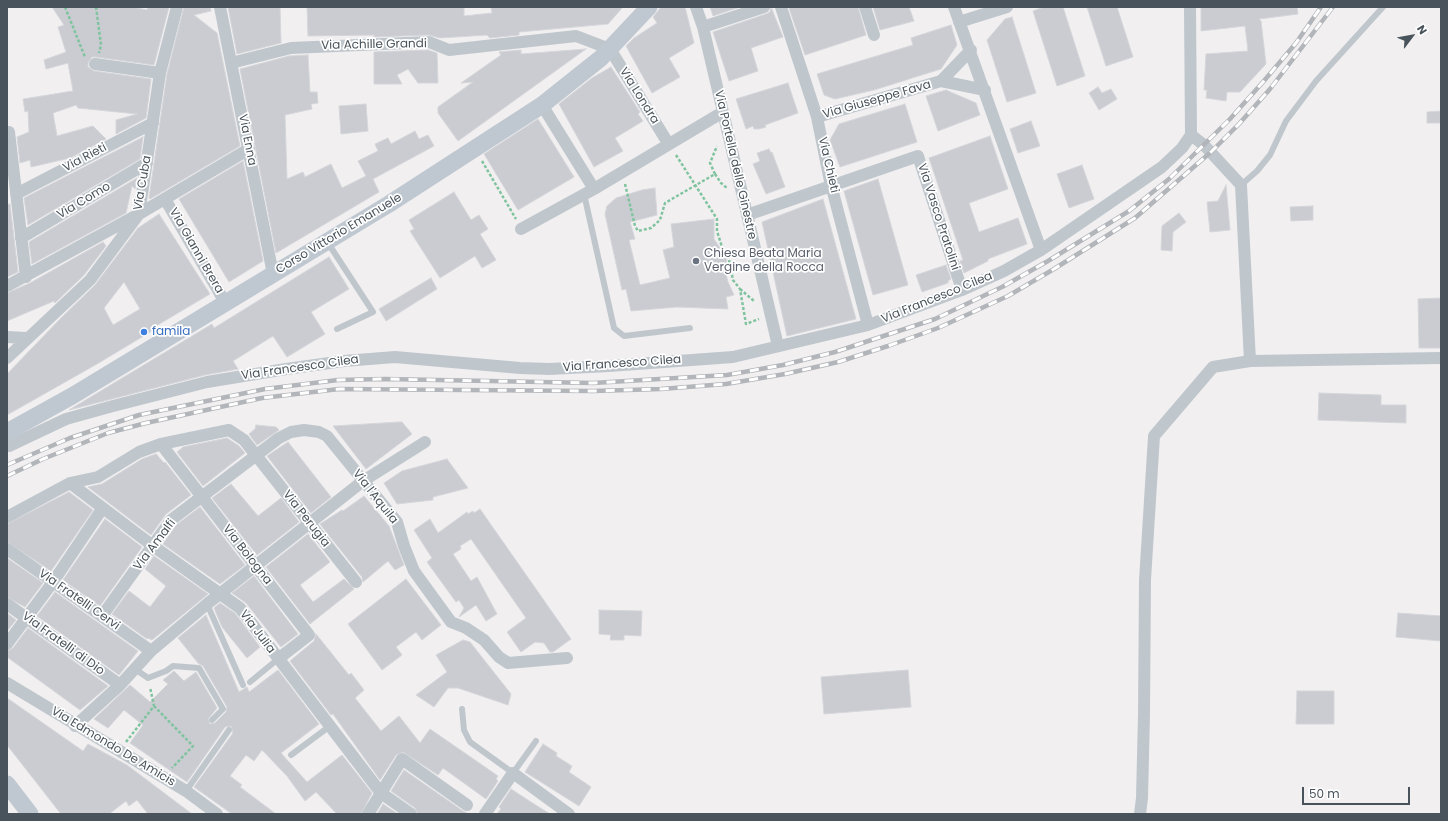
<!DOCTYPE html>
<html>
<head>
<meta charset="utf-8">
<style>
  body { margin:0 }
  #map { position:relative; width:1448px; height:821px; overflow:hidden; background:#f2eff0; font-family:Poppins,sans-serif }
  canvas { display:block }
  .frame { position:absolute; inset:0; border:8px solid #49535b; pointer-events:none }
  .north { position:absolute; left:1392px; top:16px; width:40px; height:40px; -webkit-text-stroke:3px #fff; paint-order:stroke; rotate:58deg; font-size:11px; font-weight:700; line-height:16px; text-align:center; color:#49535b }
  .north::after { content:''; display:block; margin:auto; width:14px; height:18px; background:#49535b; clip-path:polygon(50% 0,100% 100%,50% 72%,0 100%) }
  .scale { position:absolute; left:1302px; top:787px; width:108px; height:18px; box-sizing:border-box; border:2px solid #49535b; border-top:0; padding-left:5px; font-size:12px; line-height:14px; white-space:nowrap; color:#49535b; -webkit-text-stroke:3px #fff; paint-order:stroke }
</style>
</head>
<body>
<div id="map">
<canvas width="1448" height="821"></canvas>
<div class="frame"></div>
<div class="north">N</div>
<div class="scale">50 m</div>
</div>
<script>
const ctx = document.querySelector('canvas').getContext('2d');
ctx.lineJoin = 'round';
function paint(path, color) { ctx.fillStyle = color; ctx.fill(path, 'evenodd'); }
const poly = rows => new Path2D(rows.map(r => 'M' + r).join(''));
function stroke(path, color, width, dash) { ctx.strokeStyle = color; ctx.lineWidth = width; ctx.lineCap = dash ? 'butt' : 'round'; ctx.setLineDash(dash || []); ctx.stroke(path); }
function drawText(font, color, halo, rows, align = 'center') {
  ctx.font = font + ' Poppins,sans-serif'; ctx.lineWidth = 3.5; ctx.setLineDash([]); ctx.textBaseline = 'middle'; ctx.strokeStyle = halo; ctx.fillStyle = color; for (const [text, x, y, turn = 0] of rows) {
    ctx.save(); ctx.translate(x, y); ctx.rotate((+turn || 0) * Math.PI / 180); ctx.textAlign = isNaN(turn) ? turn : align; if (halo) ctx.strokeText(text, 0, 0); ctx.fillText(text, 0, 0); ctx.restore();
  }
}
const building = poly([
  [52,7,132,7,147,10,148,7,169,7,154,65,96,57,92,57,88,63,88,67,94,71,151,79,146,118,116,134,116,120,137,114,78,108,76,105,53,113,57,136,93,126,106,139,70,158,31,167,30,160,20,163,17,137,29,132,28,111,25,112,23,99,73,91,68,63,46,69,44,60,66,52,58,27,64,25,52,7],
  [184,7,210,7,211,11,194,15,217,33,240,146,150,199,149,198,167,74,184,7],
  [228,7,280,7,281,43,237,54,228,7],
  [307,7,464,7,464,16,492,13,491,7,623,7,608,24,519,32,519,35,490,38,487,35,440,38,429,35,374,37,374,35,308,36,307,7],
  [661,7,685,7,694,43,669,58,680,77,652,93,626,46,634,38,657,23,653,17,661,7],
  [710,7,740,7,713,16,710,7],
  [771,7,783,37,751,48,758,71,729,81,713,32,766,14,770,12,771,7],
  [792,7,858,7,866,35,805,55,789,8,792,7],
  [873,7,909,7,914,21,880,30,873,7],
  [1044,7,1063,7,1085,76,1057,86,1033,11,1044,7],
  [1087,7,1117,7,1133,57,1106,66,1087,7],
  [1201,7,1297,7,1298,14,1259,19,1261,21,1266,64,1240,92,1227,92,1226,101,1206,98,1207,90,1204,90,1206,54,1248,51,1245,26,1201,31,1201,7],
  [1012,17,1036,93,1007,102,987,40,1005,19,1012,17],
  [951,25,957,45,941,69,874,90,835,99,824,95,817,74,913,45,911,38,951,25],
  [586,49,458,141,438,113,438,107,473,82,461,83,501,55,499,52,521,50,521,54,586,49],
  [428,50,437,53,438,83,418,83,408,69,397,75,402,84,374,84,374,52,428,50],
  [308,55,310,92,317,92,318,103,311,104,312,109,285,115,287,179,303,172,305,177,331,164,342,188,366,176,358,161,378,151,375,144,388,138,391,144,415,131,419,139,428,135,434,146,373,179,379,192,276,253,240,69,289,56,308,55],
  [611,67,640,112,638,114,643,121,615,138,623,151,594,167,559,104,592,78,611,67],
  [788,83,798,113,765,125,766,127,759,129,754,129,753,126,746,129,736,99,788,83],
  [1098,87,1102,93,1111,89,1117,99,1099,110,1089,93,1098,87],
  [946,90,976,103,980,115,938,131,926,96,946,90],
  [366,104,368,131,341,134,339,106,366,104],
  [905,104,917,142,840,167,830,140,839,124,905,104],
  [1441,111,1441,123,1427,123,1427,112,1441,111],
  [538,119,574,177,518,210,484,154,538,119],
  [1031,121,1040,146,1018,153,1010,129,1031,121],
  [990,136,1008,189,969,203,979,232,1018,218,1027,244,988,259,988,261,964,273,960,261,963,260,929,158,990,136],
  [143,137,140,159,28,225,24,198,143,137],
  [769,149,771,153,772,152,785,187,766,194,753,164,760,161,757,153,769,149],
  [243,161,263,261,229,282,179,199,243,161],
  [1082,165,1094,199,1069,208,1057,174,1082,165],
  [137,178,135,189,132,186,126,213,32,264,29,242,137,178],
  [878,179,908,285,873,295,844,191,878,179],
  [1226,185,1230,230,1210,232,1207,202,1218,201,1226,185],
  [655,188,657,215,630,222,635,239,629,240,640,285,670,278,663,250,674,247,671,224,714,219,714,239,727,258,725,270,728,282,734,295,726,297,728,309,677,307,631,311,626,289,622,290,605,214,607,206,616,198,642,190,655,188],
  [454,192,471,220,479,215,488,229,480,234,496,260,482,268,475,256,440,278,410,231,414,229,409,220,454,192],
  [823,199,856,319,787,336,762,222,823,199],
  [10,204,18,272,7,277,7,205,10,204],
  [1313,206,1313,220,1291,221,1290,207,1313,206],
  [1179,213,1186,222,1173,232,1172,251,1161,250,1162,226,1179,213],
  [159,214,210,294,151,329,152,331,97,364,7,415,7,374,62,317,95,285,138,228,159,214],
  [124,282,140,309,113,325,104,308,124,282],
  [103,242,106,246,84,275,55,303,54,301,7,321,7,293,30,283,103,242],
  [329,257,349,289,311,312,325,334,287,357,273,336,233,361,238,369,205,375,69,410,212,324,214,328,329,257],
  [946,265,951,279,948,281,948,283,922,292,916,275,946,265],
  [431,278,437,289,386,321,379,309,431,278],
  [1441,298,1441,348,1419,348,1418,299,1441,298],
  [1319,393,1381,395,1381,405,1406,405,1406,423,1318,420,1319,393],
  [400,422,402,422,412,434,366,469,333,426,400,422],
  [256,425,276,427,279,430,257,445,249,434,255,429,256,425],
  [227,438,239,446,245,453,203,486,177,452,183,447,227,438],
  [288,442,331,497,311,513,267,456,288,442],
  [156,454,164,463,165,462,191,495,166,514,151,535,88,487,102,484,142,459,156,454],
  [447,459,468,488,433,497,433,500,397,504,384,483,402,471,447,459],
  [231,484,258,516,281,498,299,522,257,555,212,498,231,484],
  [69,492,93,510,51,571,7,542,7,524,69,492],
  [364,496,389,526,404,565,395,570,388,561,363,582,362,577,320,524,342,510,343,511,364,496],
  [200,507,245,565,220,584,163,544,176,525,200,507],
  [480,509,571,639,553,652,550,652,544,643,535,642,521,652,507,632,526,618,471,539,460,546,461,549,453,554,471,581,477,577,497,614,486,621,476,605,459,617,464,608,459,600,456,602,427,562,432,558,414,530,430,519,438,533,467,512,468,514,473,511,474,513,480,509],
  [105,519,142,547,100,606,63,580,105,519],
  [308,534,330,562,300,585,313,602,344,579,354,589,310,624,266,567,308,534],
  [154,556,208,594,152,640,148,638,147,639,112,614,129,591,150,607,166,586,145,569,154,556],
  [7,558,43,583,25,607,7,597,7,558],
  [254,576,298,634,281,647,246,603,232,593,254,576],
  [406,579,441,625,422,640,416,632,396,647,402,655,382,670,348,624,406,579],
  [55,592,138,651,119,675,37,616,55,592],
  [220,603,235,613,260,647,247,658,222,627,214,608,220,603],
  [599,610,642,611,641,636,624,635,624,640,610,640,611,635,599,634,599,610],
  [7,613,16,620,7,631,7,613],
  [1398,613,1441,616,1441,641,1396,637,1398,613],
  [206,615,239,692,247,687,249,692,278,670,319,724,281,753,307,782,342,755,372,793,361,814,337,814,316,792,305,801,287,776,262,750,254,761,246,755,230,776,242,785,240,787,276,814,232,814,194,787,233,733,231,726,225,727,187,782,130,743,143,725,124,710,108,728,94,719,130,685,150,702,168,684,163,680,174,671,184,681,196,672,217,708,208,719,210,724,215,723,226,712,227,707,203,666,198,663,178,638,206,615],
  [28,628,108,686,80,710,7,657,7,651,13,648,28,628],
  [316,634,349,675,351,673,364,690,355,698,381,731,399,716,420,743,430,729,498,776,496,779,498,781,486,799,443,768,438,775,403,752,396,755,380,780,333,714,331,715,290,661,314,641,316,634],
  [463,640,470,642,511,694,508,705,458,688,448,688,434,707,416,695,447,672,436,655,463,640],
  [908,670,911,707,824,714,821,677,908,670],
  [1297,691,1334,691,1334,724,1296,724,1297,691],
  [7,698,83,751,88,744,127,765,192,814,148,814,137,800,129,806,126,801,109,814,61,814,7,745,7,698],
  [543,744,557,753,556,756,572,766,569,772,591,787,579,806,525,772,543,744],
  [404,770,463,811,469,814,418,814,415,808,391,791,404,770],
  [511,789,531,802,550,814,497,814,501,809,499,807,511,789],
  [383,804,398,814,377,814,383,804]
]);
paint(building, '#caccd1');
stroke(building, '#d4d6da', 1);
stroke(poly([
  [65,7,85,57],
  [96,7,101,45,99,53],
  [676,155,717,219,717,231,722,247,728,255,733,280,740,289,746,324,759,319],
  [482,161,516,219],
  [715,174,721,183,727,188],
  [625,184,635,226,638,231,651,228,660,220,665,203,715,174,710,163,717,146],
  [740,289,754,301],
  [154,706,193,746,172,768],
  [126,742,154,706,150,687]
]), '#7fc49f', 2.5, [3, 2]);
stroke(poly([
  [1241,185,1257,171,1270,155,1286,121,1316,81,1383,7],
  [584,194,614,328,624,336,690,328],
  [328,243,373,312,337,329],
  [207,604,243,685],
  [135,669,148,678,166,671,173,666,199,668,223,709,212,720],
  [250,682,278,659],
  [462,709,464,730,470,742,513,773,536,741],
  [291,755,330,726],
  [186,791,229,730]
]), '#bfc7cd', 6);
stroke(poly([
  [220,7,273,274],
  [696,7,703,27,778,346],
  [781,7,817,117,830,181,868,325],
  [865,7,874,35],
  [954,7,1041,250],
  [1190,7,1191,135],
  [959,22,1007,7],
  [703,27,764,7],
  [231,63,291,48,429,42,449,50,576,36,610,49,668,143],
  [95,64,160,73],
  [941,81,985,90],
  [542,105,594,189],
  [817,117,941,81,971,50],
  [9,132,26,277],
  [1191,135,1204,145,1241,185,1250,361],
  [16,194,153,123],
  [165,199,226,304],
  [747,215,918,156,962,290],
  [521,229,594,189,723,112],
  [21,238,147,163],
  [7,286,139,214,249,149],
  [7,337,27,338],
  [7,358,90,280,139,214,160,73,177,7],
  [161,444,309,635,278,659],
  [7,445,9,446,66,419,113,406,207,382,286,369,344,361,395,357,520,368,549,369,609,366,733,357,868,325,962,290,1004,271,1041,250,1162,167,1182,148,1191,135],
  [70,483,153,546,240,608,381,793,411,814],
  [7,517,70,483,98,477,139,452,161,444,229,430,244,440,356,582],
  [7,549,151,651],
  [7,604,120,685],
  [102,616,171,520,279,438,291,432,304,430,319,432,327,436,397,522,404,546,414,571,451,622,466,628,484,640,499,657,508,663,567,658],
  [7,644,53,582,102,509],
  [7,683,186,791,217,814],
  [75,726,120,685,151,651,207,604,363,481,425,442],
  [368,814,402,759,467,805],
  [485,814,513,773,569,814],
  [1140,814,1142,798,1144,715,1145,580,1154,436,1213,367,1250,361,1441,358]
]), '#bfc7cd', 12);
stroke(poly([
  [7,432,72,396,389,204,542,105,601,58,649,7],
  [7,784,30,814]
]), '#bfc8d1', 17);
const rail = poly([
  [7,465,70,438,139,415,265,389,338,380,385,379,593,383,727,375,783,365,835,352,935,319,1002,287,1048,261,1129,211,1169,179,1230,119,1263,82,1296,43,1321,7],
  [7,476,43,459,108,433,146,423,262,398,339,389,593,391,661,389,726,384,785,374,838,362,888,346,938,328,1008,296,1054,269,1135,218,1211,152,1239,124,1270,89,1333,7]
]);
stroke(rail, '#b2b5b9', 4.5);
stroke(rail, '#fff', 3, [9]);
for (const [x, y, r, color] of [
  [696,261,4,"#6b7280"],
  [144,332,4,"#3f7fe0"]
]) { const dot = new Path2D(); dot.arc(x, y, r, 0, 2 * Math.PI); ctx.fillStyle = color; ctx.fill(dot); stroke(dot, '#fff', 1.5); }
drawText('12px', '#49535b', '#fff', [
  ["Via Achille Grandi",374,45,-1],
  ["Via Londra",639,96,58],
  ["Via Giuseppe Fava",877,100,-16],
  ["Via Enna",247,140,79],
  ["Via Rieti",85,158,-28],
  ["Via Portella delle Ginestre",735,165,77],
  ["Via Chieti",828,165,77],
  ["Via Cuba",143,183,-80],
  ["Via Como",84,201,-31],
  ["Via Vasco Pratolini",938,217,72],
  ["Corso Vittorio Emanuele",339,234,-31],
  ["Via Gianni Brera",196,251,60],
  ["Via Francesco Cilea",937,298,-22],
  ["Via Francesco Cilea",622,364,-4],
  ["Via Francesco Cilea",300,368,-8],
  ["Via l'Aquila",375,497,52],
  ["Via Perugia",306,519,52],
  ["Via Amalfi",155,545,-53],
  ["Via Bologna",247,555,52],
  ["Via Fratelli Cervi",79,600,35],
  ["Via Julia",257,632,53],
  ["Via Fratelli di Dio",63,644,36],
  ["Via Edmondo De Amicis",113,747,31]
]);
drawText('12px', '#5b616d', '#fff', [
  ["Chiesa Beata Maria",704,254],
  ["Vergine della Rocca",704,268]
], 'left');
drawText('12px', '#366cbe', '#fff', [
  ["famila",152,332]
], 'left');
</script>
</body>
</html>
